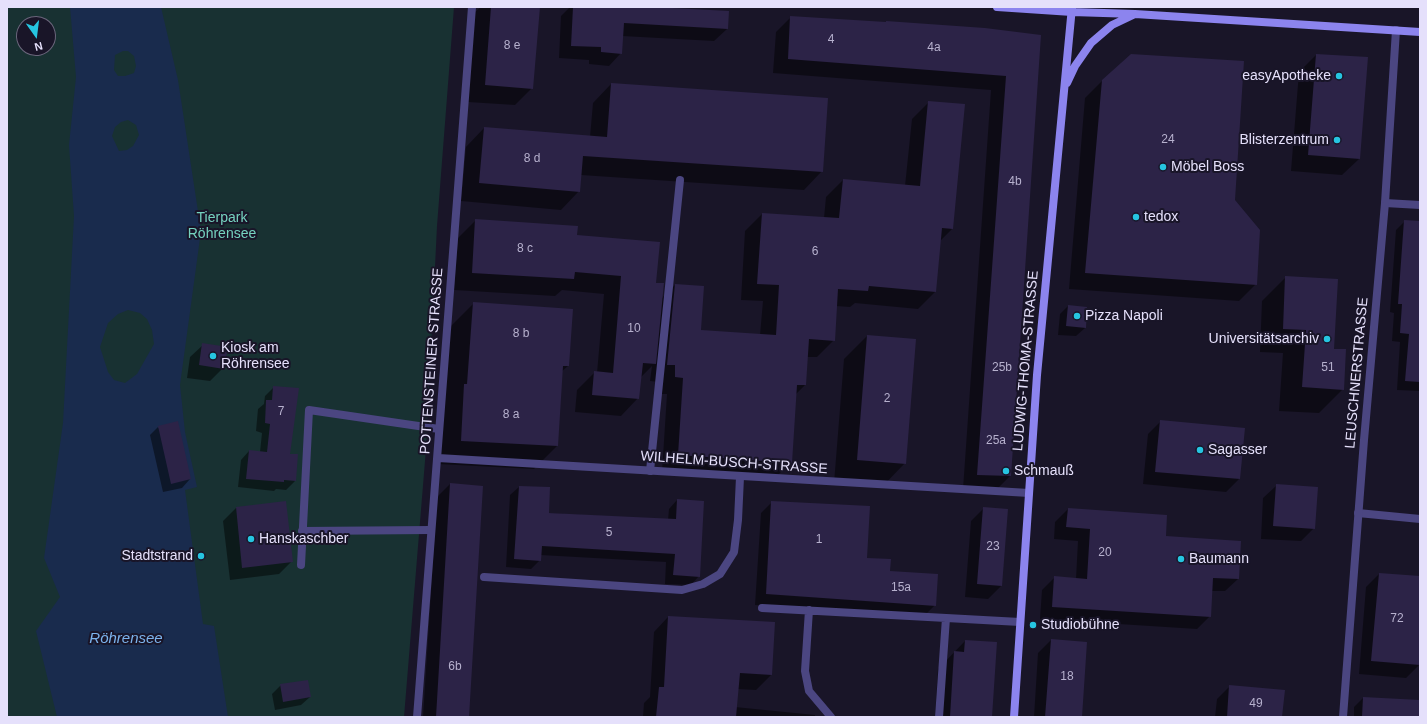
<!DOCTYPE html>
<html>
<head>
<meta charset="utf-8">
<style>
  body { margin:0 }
  #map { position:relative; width:1427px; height:724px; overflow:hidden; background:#191528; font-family:Arial,sans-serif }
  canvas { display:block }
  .frame { position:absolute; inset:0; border:8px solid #e5e0fb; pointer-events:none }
  .north { position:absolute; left:16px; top:16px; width:40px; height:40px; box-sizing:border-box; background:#191528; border:1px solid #6b667c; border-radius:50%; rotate:166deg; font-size:11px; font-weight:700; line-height:16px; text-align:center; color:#e5e0fb }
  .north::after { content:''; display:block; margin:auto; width:14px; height:18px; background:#26c5e1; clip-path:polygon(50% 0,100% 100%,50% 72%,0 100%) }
</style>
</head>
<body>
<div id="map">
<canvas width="1427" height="724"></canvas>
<div class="frame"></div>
<div class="north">N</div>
</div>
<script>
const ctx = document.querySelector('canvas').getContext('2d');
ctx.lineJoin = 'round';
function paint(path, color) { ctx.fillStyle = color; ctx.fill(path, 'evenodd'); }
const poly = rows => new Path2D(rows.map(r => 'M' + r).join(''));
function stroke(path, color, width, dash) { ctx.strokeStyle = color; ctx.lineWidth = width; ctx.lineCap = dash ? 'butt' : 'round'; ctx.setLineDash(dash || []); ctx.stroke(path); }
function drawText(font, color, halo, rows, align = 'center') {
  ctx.font = font + ' Arial,sans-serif'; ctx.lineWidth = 4; ctx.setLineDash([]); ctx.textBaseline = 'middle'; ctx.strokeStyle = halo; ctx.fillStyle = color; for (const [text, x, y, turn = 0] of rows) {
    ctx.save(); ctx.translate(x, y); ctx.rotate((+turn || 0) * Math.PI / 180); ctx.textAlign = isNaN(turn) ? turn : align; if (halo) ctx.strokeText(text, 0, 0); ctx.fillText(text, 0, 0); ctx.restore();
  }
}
paint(poly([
  [7,7,454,7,437,226,426,449,404,717,7,717],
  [24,24,48,24,48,48,24,48]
]), '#183132');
paint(poly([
  [70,7,161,7,178,80,201,231,180,385,185,432,197,487,185,490,203,624,214,626,228,717,57,717,36,631,60,597,44,558,63,423,74,216,69,145,76,77],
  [123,51,128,51,134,56,136,66,134,73,125,76,118,76,114,70,115,55],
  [128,120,136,125,139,135,133,146,127,150,119,151,112,136,115,127,121,122],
  [128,310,140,313,147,319,152,330,154,344,137,374,125,383,114,380,108,372,100,347,108,323,118,314]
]), '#192b4d');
paint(poly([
  [481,7,539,7,532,88,515,105,468,102,475,12],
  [570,7,637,7,727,29,714,41,622,36,621,53,609,66,589,64,589,60,559,58,561,16],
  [791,17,884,23,886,22,1040,36,1010,476,995,491,963,489,991,90,773,73,776,32],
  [1316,55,1359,159,1342,175,1291,171,1299,72],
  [1102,81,1234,201,1256,284,1239,301,1069,289,1085,98],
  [611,84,822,171,804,190,581,175,579,191,561,210,461,201,466,147,484,128,590,137,593,103],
  [929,102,952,229,940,241,935,292,918,309,855,303,850,307,836,306,834,340,817,357,807,357,805,385,795,395,791,462,774,479,662,472,667,394,658,394,659,382,650,381,652,366,640,378,638,398,621,416,575,412,577,390,595,372,597,373,604,294,562,290,555,296,454,290,458,238,476,220,576,236,655,284,661,299,675,285,700,331,760,335,763,301,741,300,745,231,762,214,824,218,826,197,843,180,905,186,912,119],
  [1405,221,1420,222,1420,391,1397,390,1400,342,1392,341,1394,313,1390,312,1396,230],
  [1286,277,1343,389,1319,413,1279,411,1283,353,1260,352,1262,301],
  [473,304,568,366,561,372,557,446,534,469,438,464,450,327],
  [1068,306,1085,328,1076,336,1058,335,1060,314],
  [867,336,905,463,882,487,834,483,844,359],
  [203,345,223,368,210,381,187,378,190,357],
  [274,387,289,455,297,455,295,481,286,490,276,489,274,491,238,487,241,460,249,451,260,452,262,433,256,431,258,409,264,404,265,396],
  [1161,421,1244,429,1239,479,1226,492,1143,484,1148,434],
  [158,427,190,479,182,488,163,492,150,435],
  [450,484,482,487,468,717,423,717,437,497],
  [1276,486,1314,528,1301,541,1261,539,1263,498],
  [519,487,549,488,548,513,668,520,669,509,677,500,699,576,691,585,665,584,666,562,540,555,540,560,531,569,506,567,510,495],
  [285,502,292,561,279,574,230,580,223,521,236,508],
  [772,502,889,572,935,605,924,616,755,605,761,513],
  [984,508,1001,586,988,599,965,597,971,521],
  [1068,509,1164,537,1238,579,1225,591,1211,591,1210,616,1197,629,1040,619,1042,590,1055,577,1076,579,1078,541,1054,539,1055,522],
  [1379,574,1420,577,1419,665,1406,678,1359,674,1366,587],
  [668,617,771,675,756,690,737,689,735,707,815,715,815,717,643,717,644,703,650,697,654,632],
  [1051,640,1081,717,1034,717,1038,653],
  [965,641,991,717,935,717,938,669],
  [281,685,310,697,301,705,275,710,272,694],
  [1230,686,1281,717,1215,717,1217,699],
  [1363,698,1420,701,1420,717,1354,717,1354,707]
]), '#0007');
paint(poly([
  [491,7,540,7,533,89,485,85],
  [573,7,654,7,729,11,728,29,624,23,622,54,601,52,601,47,571,46],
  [790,16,886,22,886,21,985,28,1041,35,1011,476,977,475,1006,76,788,59],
  [1131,54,1244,61,1235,200,1260,230,1257,285,1085,273,1102,80],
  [1316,54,1368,57,1360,159,1308,155],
  [611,83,828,98,823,172,583,156,580,192,479,183,484,127,607,137],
  [928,101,965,104,953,229,942,228,936,292,869,286,868,291,838,289,835,341,809,339,806,385,797,385,792,463,678,455,683,378,675,377,675,365,667,365,675,284,704,286,701,330,776,335,779,285,757,284,762,213,839,218,843,179,920,186],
  [475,219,578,226,577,235,660,242,656,283,664,283,656,364,643,363,639,399,592,395,594,371,613,373,621,276,575,272,574,279,472,273],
  [1404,220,1420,221,1420,382,1405,381,1409,334,1400,333,1402,304,1398,304],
  [1285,276,1338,279,1334,349,1346,349,1344,390,1302,387,1306,330,1283,329],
  [473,302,573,309,569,366,563,366,558,446,461,441,464,384,467,384],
  [1068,305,1087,307,1086,328,1066,326],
  [867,335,916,339,906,464,857,460],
  [202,343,228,347,224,369,199,365],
  [273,386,299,388,290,454,298,454,296,481,284,480,284,482,246,479,249,450,267,452,270,424,265,423,266,400,272,400],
  [1160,420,1245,428,1240,479,1155,472],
  [178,421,191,479,171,484,158,426],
  [450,483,483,486,469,717,436,717],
  [1276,484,1318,487,1315,529,1273,526],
  [519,486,550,487,549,513,676,519,677,499,704,501,700,577,673,575,675,554,542,546,541,561,514,559],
  [286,501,293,562,242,568,236,507],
  [771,501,870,506,867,558,891,559,890,571,938,574,936,606,766,594],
  [983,507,1008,509,1002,586,977,584],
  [1068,508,1167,515,1166,536,1241,541,1239,579,1213,578,1211,617,1052,607,1054,576,1087,579,1090,529,1066,527],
  [1379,573,1420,576,1420,665,1371,661],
  [668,616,775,622,772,675,740,673,736,717,656,717,659,687,664,687],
  [1051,639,1087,642,1082,717,1045,717],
  [965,640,997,642,992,717,950,717,954,651,964,652],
  [308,680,311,697,283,702,280,684],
  [1229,685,1285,690,1282,717,1227,717],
  [1363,697,1420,700,1420,717,1362,717]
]), '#2c2347');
stroke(poly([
  [1385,203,1420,205],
  [650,471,680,180],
  [1358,513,1420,519],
  [302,531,431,530],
  [301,565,309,410,439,429],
  [484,577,682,590,703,584,720,574,734,552,738,520,740,477],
  [762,608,1020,622],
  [809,610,805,671,809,691,831,717],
  [939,717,946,618]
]), '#4b4681', 8);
stroke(poly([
  [438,458,1029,493],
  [417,717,472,7],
  [1343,717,1364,440,1385,203,1396,30]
]), '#4b4681', 8);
stroke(poly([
  [997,7,1072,12,1135,14,1420,32],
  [1067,83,1075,66,1091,43,1112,25,1133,15],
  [1014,717,1037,375,1072,7]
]), '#8c84ee', 8);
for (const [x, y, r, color] of [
  [1339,76,4,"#26c5e1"],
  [1337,140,4,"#26c5e1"],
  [1163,167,4,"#26c5e1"],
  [1136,217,4,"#26c5e1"],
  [1077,316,4,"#26c5e1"],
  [1327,339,4,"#26c5e1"],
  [213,356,4,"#26c5e1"],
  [1200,450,4,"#26c5e1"],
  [1006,471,4,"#26c5e1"],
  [251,539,4,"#26c5e1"],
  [201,556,4,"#26c5e1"],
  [1181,559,4,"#26c5e1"],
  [1033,625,4,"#26c5e1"]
]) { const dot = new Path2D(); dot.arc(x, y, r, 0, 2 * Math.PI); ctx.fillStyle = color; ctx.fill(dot); stroke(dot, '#191528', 1.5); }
drawText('12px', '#b7b1ce', null, [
  ["4",831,40],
  ["8 e",512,46],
  ["4a",934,48],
  ["24",1168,140],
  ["8 d",532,159],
  ["4b",1015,182],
  ["8 c",525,249],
  ["6",815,252],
  ["10",634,329],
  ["8 b",521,334],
  ["25b",1002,368],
  ["51",1328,368],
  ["2",887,399],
  ["7",281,412],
  ["8 a",511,415],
  ["25a",996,441],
  ["5",609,533],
  ["1",819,540],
  ["23",993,547],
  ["20",1105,553],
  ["15a",901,588],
  ["72",1397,619],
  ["6b",455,667],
  ["18",1067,677],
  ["49",1256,704]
]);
drawText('14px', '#e5e0fb', '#191528', [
  ["easyApotheke",1331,76,"right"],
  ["Blisterzentrum",1329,140,"right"],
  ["Möbel Boss",1171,167],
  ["tedox",1144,217],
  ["Pizza Napoli",1085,316],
  ["Universitätsarchiv",1319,339,"right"],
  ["Kiosk am",221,348],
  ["Röhrensee",221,364],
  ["Sagasser",1208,450],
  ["Schmauß",1014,471],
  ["Hanskaschber",259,539],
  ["Stadtstrand",193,556,"right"],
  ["Baumann",1189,559],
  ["Studiobühne",1041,625]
], 'left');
drawText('14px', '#75d2bf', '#191528', [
  ["Tierpark",222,218],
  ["Röhrensee",222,234]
]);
drawText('14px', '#e5e0fb', '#191528', [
  ["POTTENSTEINER STRASSE",432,361,-86],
  ["LUDWIG-THOMA-STRASSE",1026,361,-85],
  ["LEUSCHNERSTRASSE",1357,373,-85],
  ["WILHELM-BUSCH-STRASSE",734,463,4]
]);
drawText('italic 15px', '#7cb3ed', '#191528', [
  ["Röhrensee",126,639]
]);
</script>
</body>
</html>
